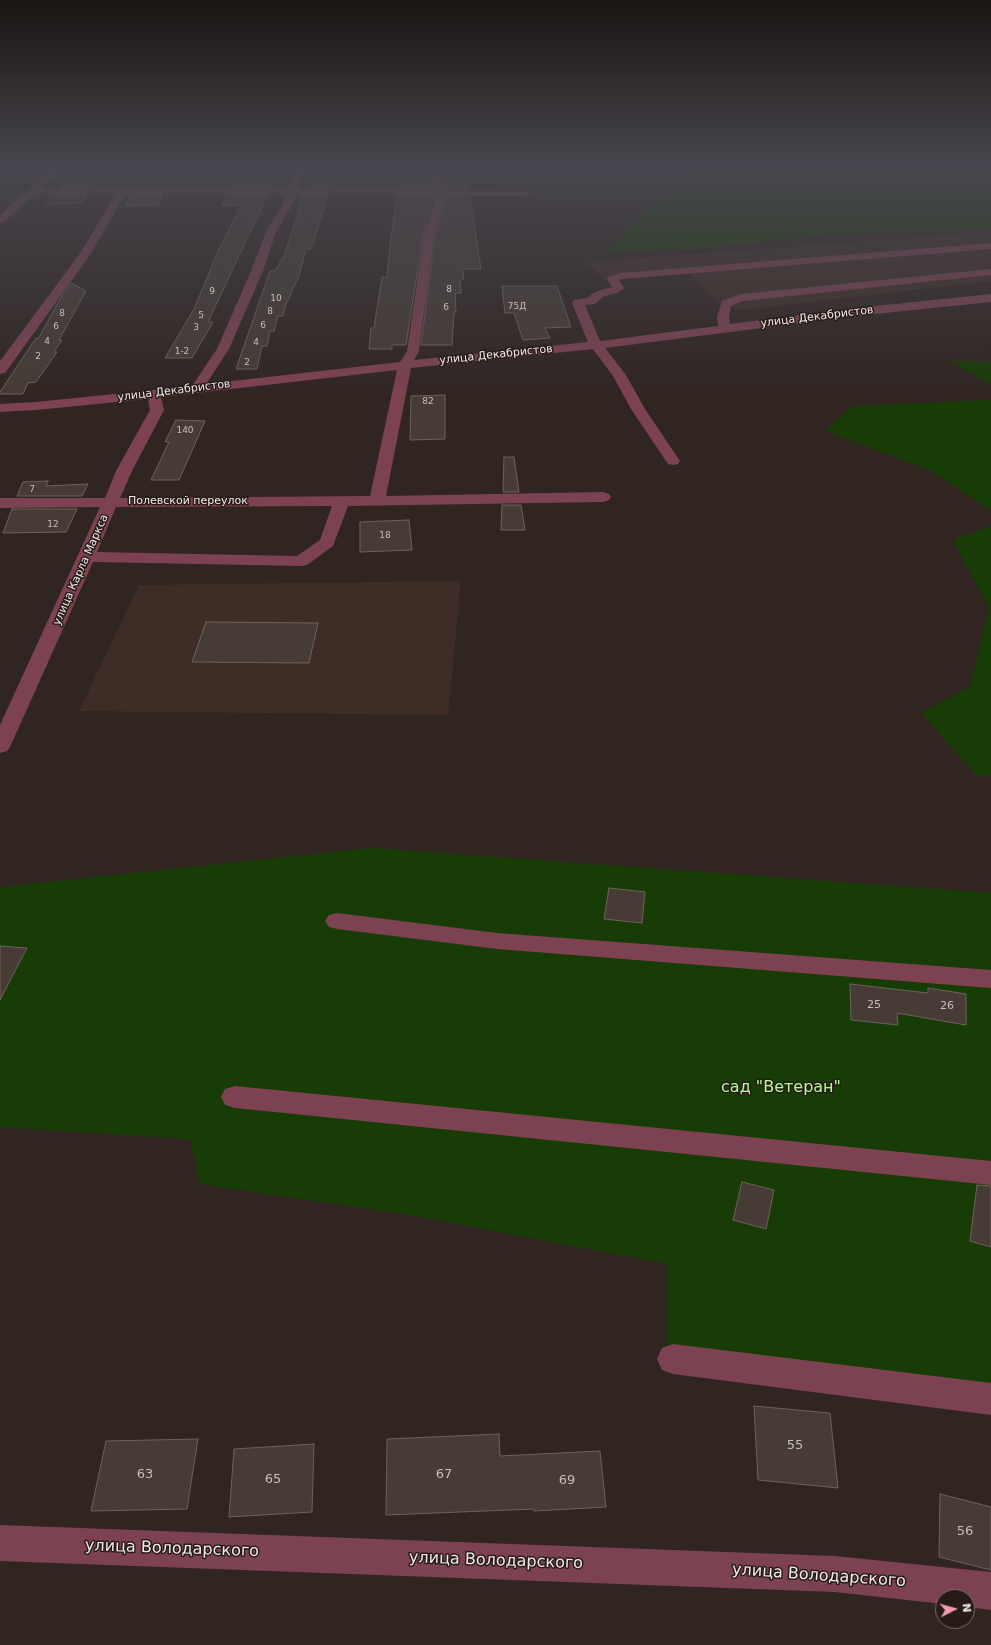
<!DOCTYPE html>
<html>
<head>
<meta charset="utf-8">
<style>
  body { margin:0 }
  #map { position:relative; width:991px; height:1645px; overflow:hidden; background:#302521; font-family:"DejaVu Sans",sans-serif }
  canvas { display:block }
  .north { position:absolute; left:935px; top:1589px; width:40px; height:40px; box-sizing:border-box; background:#261b17; border:1px solid #786e6a; border-radius:50%; rotate:84deg; font-size:11px; font-weight:700; line-height:16px; text-align:center; color:#f2eae7 }
  .north::after { content:''; display:block; margin:auto; width:14px; height:18px; background:#f29aae; clip-path:polygon(50% 0,100% 100%,50% 72%,0 100%) }
</style>
</head>
<body>
<div id="map">
<canvas width="991" height="1645"></canvas>
<div class="north">N</div>
</div>
<script>
const ctx = document.querySelector('canvas').getContext('2d');
ctx.lineJoin = 'round';
function paint(path, color) { ctx.fillStyle = color; ctx.fill(path, 'evenodd'); }
const poly = rows => new Path2D(rows.map(r => 'M' + r).join(''));
function stroke(path, color, width, dash) { ctx.strokeStyle = color; ctx.lineWidth = width; ctx.lineCap = dash ? 'butt' : 'round'; ctx.setLineDash(dash || []); ctx.stroke(path); }
function drawText(font, color, halo, rows, align = 'center') {
  ctx.font = font + ' "DejaVu Sans",sans-serif'; ctx.lineWidth = 3; ctx.setLineDash([]); ctx.textBaseline = 'middle'; ctx.strokeStyle = halo; ctx.fillStyle = color; for (const [text, x, y, turn = 0] of rows) {
    ctx.save(); ctx.translate(x, y); ctx.rotate((+turn || 0) * Math.PI / 180); ctx.textAlign = isNaN(turn) ? turn : align; if (halo) ctx.strokeText(text, 0, 0); ctx.fillText(text, 0, 0); ctx.restore();
  }
}
paint(poly([
  [991,232,991,281,742,310,718,303,690,274,605,281,586,262],
  [461,581,448,715,79,711,139,585]
]), '#3e2d26');
paint(poly([
  [686,168,991,168,991,229,831,235,706,248,606,253],
  [950,361,991,362,991,385],
  [991,400,991,511,932,471,826,431,852,406],
  [991,526,991,775,977,776,921,713,970,687,989,608,953,540],
  [372,848,991,893,991,1409,668,1366,668,1264,410,1215,200,1184,190,1139,0,1127,0,887]
]), '#183c05');
const building = poly([
  [254,168,280,168,271,188,232,188,234,184,246,184,254,168],
  [312,168,341,168,332,188,306,188,312,168],
  [64,183,95,183,92,188,60,188,64,183],
  [444,183,467,183,468,189,446,189,444,183],
  [399,184,431,184,433,188,398,188,399,184],
  [52,196,86,196,82,203,46,204,52,196],
  [130,196,161,196,159,205,125,206,130,196],
  [227,196,267,196,208,322,213,322,192,358,165,358,194,309,219,249,242,205,222,205,227,196],
  [303,196,327,196,316,235,311,249,306,249,299,276,286,304,283,316,278,316,274,331,270,331,267,346,262,346,257,369,236,369,270,271,275,271,285,254,303,196],
  [397,196,434,196,423,235,406,345,392,345,392,349,369,349,371,328,374,328,382,277,387,277,390,245,397,196],
  [447,198,470,198,481,269,464,269,463,280,460,280,461,293,455,293,456,312,454,312,452,345,421,345,435,235,447,198],
  [71,283,86,291,59,340,62,340,54,352,57,352,36,382,28,383,23,394,0,394,0,392,36,338,38,339,60,299,71,283],
  [502,286,557,286,571,327,545,328,550,338,523,340,514,313,505,313,502,286],
  [445,395,445,439,410,440,411,396,445,395],
  [176,420,205,421,179,480,151,480,169,442,165,442,176,420],
  [504,457,514,457,519,492,503,492,504,457],
  [48,481,46,486,88,484,82,496,17,496,23,482,48,481],
  [502,505,521,505,525,530,501,530,502,505],
  [12,509,77,509,66,532,3,533,12,509],
  [409,520,412,550,360,552,360,522,409,520],
  [206,622,318,623,309,663,192,662,206,622],
  [609,888,645,892,642,923,604,919,609,888],
  [0,946,27,948,0,1000,0,946],
  [850,984,928,993,928,988,966,994,966,1025,897,1013,898,1025,851,1020,850,984],
  [742,1182,774,1190,766,1229,733,1220,742,1182],
  [977,1185,991,1186,991,1247,970,1241,977,1185],
  [754,1406,830,1413,838,1488,758,1480,754,1406],
  [499,1434,500,1456,600,1451,606,1507,534,1511,534,1509,386,1515,387,1439,499,1434],
  [198,1439,187,1509,91,1511,106,1441,198,1439],
  [314,1444,312,1512,229,1517,234,1449,314,1444],
  [940,1494,991,1507,991,1570,939,1557,940,1494]
]);
paint(building, '#463b35');
stroke(building, '#6f625c', 1);
paint(poly([
  [0,168,12,168,10,170,0,172,0,168],
  [53,168,63,168,40,189,288,189,297,168,306,168,298,189,435,189,432,183,435,168,444,168,442,183,445,190,529,191,531,193,529,195,526,196,446,196,434,235,419,351,414,360,588,342,572,303,574,300,587,298,595,292,612,287,607,279,609,277,620,273,991,243,991,249,622,279,619,280,624,288,622,290,617,293,603,297,595,304,585,305,600,341,718,326,717,317,722,301,741,294,991,269,991,275,743,301,731,306,729,317,730,324,856,308,991,294,991,302,856,316,605,348,626,375,645,409,680,461,678,464,673,465,668,464,631,409,613,376,593,349,411,368,386,496,603,492,609,494,611,497,609,500,603,502,348,506,333,546,307,565,301,566,93,562,10,747,7,751,0,753,0,725,100,507,0,508,0,498,105,498,116,471,150,410,148,399,36,410,0,412,0,404,36,402,192,386,217,349,251,271,266,232,281,207,286,195,125,195,90,255,5,373,0,374,0,361,81,252,115,195,34,195,4,222,0,223,0,215,53,168],
  [296,195,436,195,435,202,424,235,407,351,400,362,206,384,229,349,263,271,276,232,291,207,296,195],
  [397,370,370,496,120,498,132,471,164,410,161,397,397,370],
  [332,506,320,540,297,556,97,552,116,507,332,506],
  [645,168,655,168,650,173,647,174,642,171,645,168],
  [337,913,497,933,991,970,991,988,497,949,337,929,329,927,325,921,329,915,337,913],
  [235,1086,991,1161,991,1185,235,1108,225,1105,221,1097,225,1089,235,1086],
  [673,1344,991,1383,991,1415,673,1374,662,1370,657,1359,662,1348,673,1344],
  [0,1525,835,1556,991,1572,991,1610,967,1607,967,1597,943,1597,943,1604,835,1592,0,1561,0,1525]
]), '#7d4252');
const sky = ctx.createLinearGradient(0, 0, 0, 398);
sky.addColorStop(0, '#1a1412');
sky.addColorStop(0.42, '#48464e');
sky.addColorStop(1, '#48464e00');
ctx.fillStyle = sky;
ctx.fillRect(0, 0, 991, 398);
drawText('9px', '#c7beba', null, [
  ["8",449,290],
  ["9",212,292],
  ["10",276,299],
  ["75Д",517,307],
  ["6",446,308],
  ["8",270,312],
  ["8",62,314],
  ["5",201,316],
  ["6",263,326],
  ["6",56,327],
  ["3",196,328],
  ["4",47,342],
  ["4",256,343],
  ["1-2",182,352],
  ["2",38,357],
  ["2",247,363],
  ["82",428,402],
  ["140",185,431],
  ["7",32,490],
  ["12",53,525],
  ["18",385,536]
]);
drawText('11px', '#f2eae7', '#261b17', [
  ["улица Декабристов",817,317,-7],
  ["улица Декабристов",496,355,-6],
  ["улица Декабристов",174,391,-7],
  ["Полевской переулок",188,501],
  ["улица Карла Маркса",81,570,-66]
]);
drawText('11px', '#c7beba', null, [
  ["25",874,1005],
  ["26",947,1006]
]);
drawText('13px', '#c7beba', null, [
  ["55",795,1446],
  ["63",145,1475],
  ["67",444,1475],
  ["65",273,1480],
  ["69",567,1481],
  ["56",965,1532]
]);
drawText('16px', '#b0fc93', '#261b17', [
  ["сад \"Ветеран\"",781,1088]
]);
drawText('16px', '#f2eae7', '#261b17', [
  ["улица Володарского",172,1549,2],
  ["улица Володарского",496,1561,2],
  ["улица Володарского",819,1576,4]
]);
</script>
</body>
</html>
